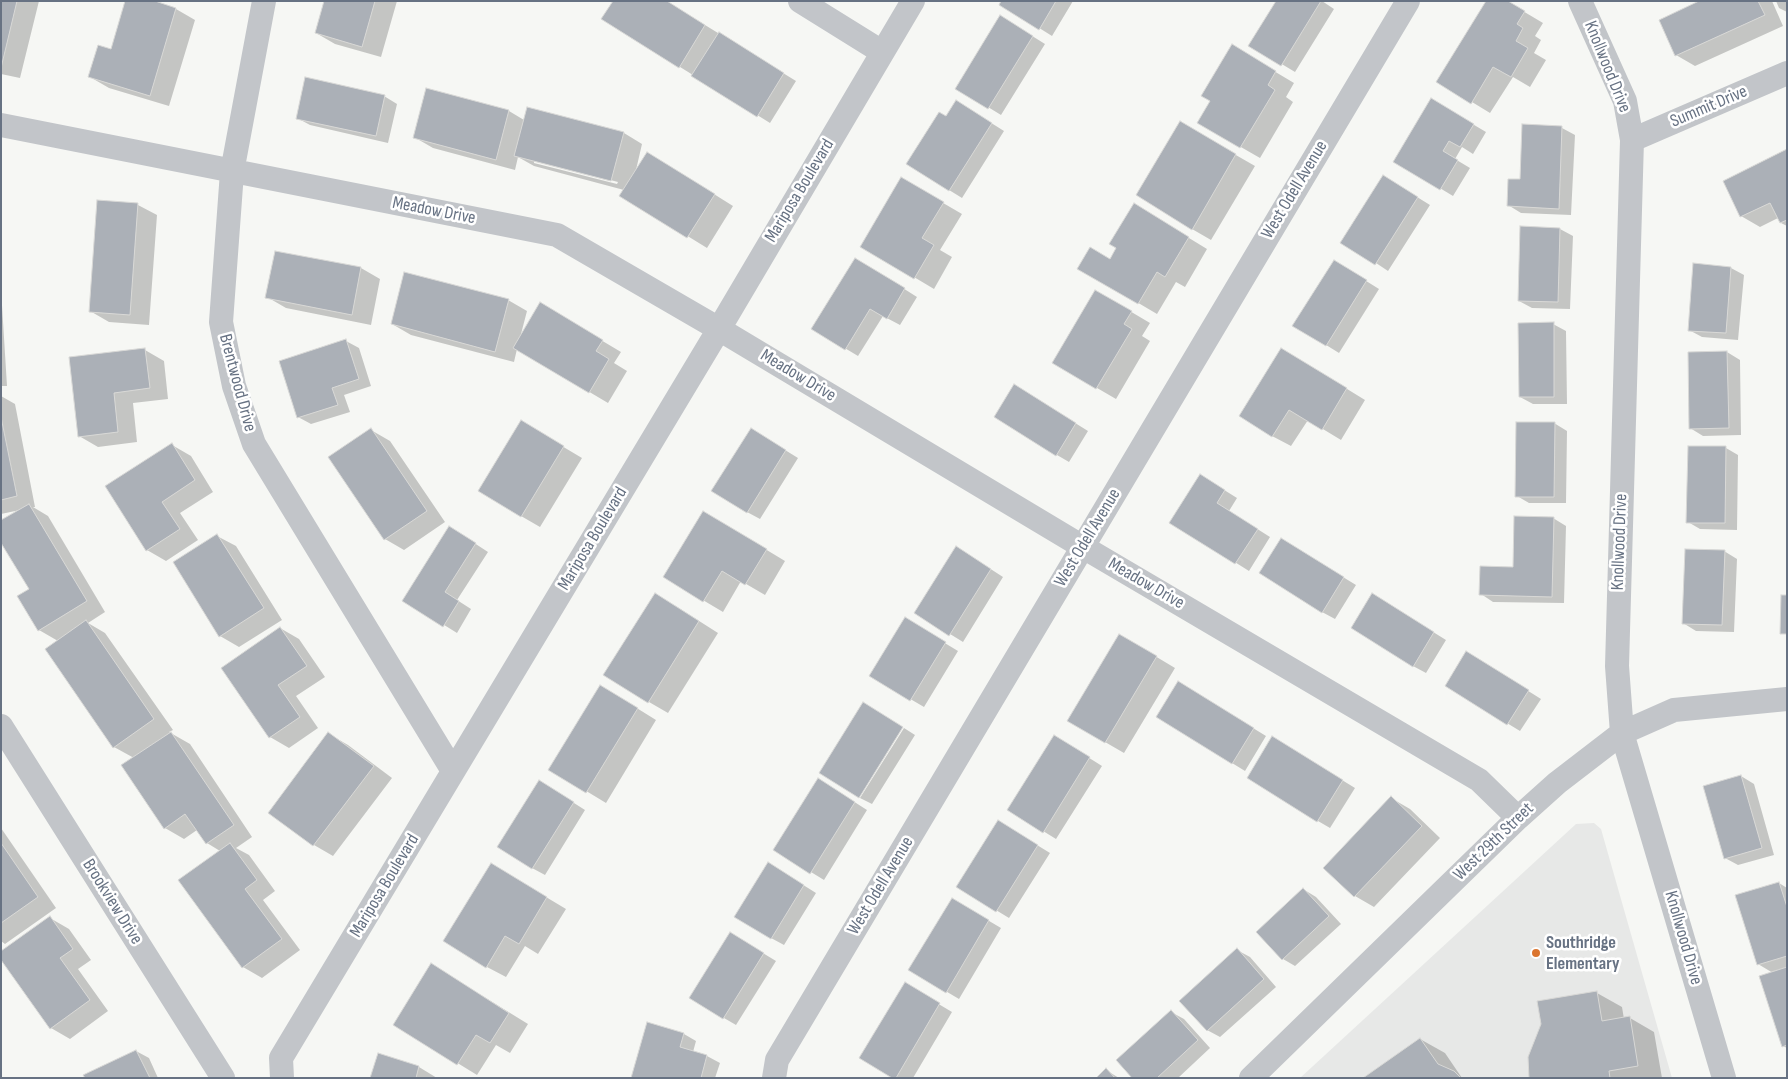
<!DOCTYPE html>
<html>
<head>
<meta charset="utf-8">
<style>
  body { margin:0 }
  #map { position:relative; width:1788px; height:1079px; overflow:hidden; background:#f6f7f4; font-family:"Sofia Sans Condensed",sans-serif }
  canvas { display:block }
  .frame { position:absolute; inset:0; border:2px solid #677283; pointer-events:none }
</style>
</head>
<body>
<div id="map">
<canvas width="1788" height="1079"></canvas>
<div class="frame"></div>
</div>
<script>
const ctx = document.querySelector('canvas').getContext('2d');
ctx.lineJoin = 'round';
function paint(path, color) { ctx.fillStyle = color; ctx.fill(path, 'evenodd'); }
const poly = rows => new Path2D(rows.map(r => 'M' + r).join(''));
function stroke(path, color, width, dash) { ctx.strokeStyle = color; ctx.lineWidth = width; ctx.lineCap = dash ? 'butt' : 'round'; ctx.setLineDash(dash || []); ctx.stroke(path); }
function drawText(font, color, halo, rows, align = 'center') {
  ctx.font = font + ' "Sofia Sans Condensed",sans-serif'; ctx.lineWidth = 5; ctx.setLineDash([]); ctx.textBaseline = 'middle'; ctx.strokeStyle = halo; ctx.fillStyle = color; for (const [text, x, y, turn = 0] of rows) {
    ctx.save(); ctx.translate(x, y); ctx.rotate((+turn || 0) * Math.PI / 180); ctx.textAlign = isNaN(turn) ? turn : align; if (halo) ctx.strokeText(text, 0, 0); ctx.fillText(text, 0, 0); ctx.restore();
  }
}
paint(poly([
  [1594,823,1601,829,1672,1078,1300,1078,1576,824]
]), '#e7e8e7');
paint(poly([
  [1,1,39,1,20,78,1,74],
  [150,1,176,9,195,20,169,106,109,88,90,77],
  [326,1,397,1,381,57,335,44,316,33],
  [666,1,796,81,770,123,603,19],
  [1002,1,1073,1,1052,36,1001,4],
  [1277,1,1322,1,1334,9,1295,72,1250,45],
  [1506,1,1543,23,1535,36,1541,40,1534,53,1546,60,1530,87,1513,77,1490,113,1472,102],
  [1702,1,1772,1,1783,26,1695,66,1676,55],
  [1776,1,1787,1,1787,12,1779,8],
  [1013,24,1045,44,1001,115,957,88],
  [1232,46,1294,83,1286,97,1293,102,1260,158,1199,123,1212,101],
  [384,96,397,104,388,143,310,125,297,118],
  [1432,100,1486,132,1473,154,1462,147,1455,159,1470,168,1453,196,1395,161],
  [969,109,1004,131,962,198,907,164,946,117],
  [509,111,524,120,624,133,642,144,636,170,666,164,733,206,707,248,621,195,624,190,534,166,518,157,515,170,433,148,414,137],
  [534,160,618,182,617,184,534,163],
  [1180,123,1255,166,1211,240,1192,229],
  [1524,126,1562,128,1575,135,1571,215,1521,213,1508,205,1521,181],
  [1787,151,1787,226,1781,223,1778,218,1760,227,1741,216],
  [902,179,962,214,940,250,952,257,934,289,862,246],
  [1396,184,1430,205,1388,271,1376,263],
  [98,201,138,205,157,215,149,325,109,322,90,311],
  [1153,216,1207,249,1185,287,1176,282,1157,314,1079,268,1110,260],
  [1521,228,1560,229,1573,236,1570,309,1532,308,1519,301],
  [276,252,361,268,380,279,371,325,286,308,267,297],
  [868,266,917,297,900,325,883,316,858,356,813,329],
  [1731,268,1744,275,1738,340,1702,337,1689,330],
  [1347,269,1379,289,1339,353,1294,325],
  [1,289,7,386,1,386],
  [1096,291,1150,323,1142,336,1150,341,1116,399,1054,363],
  [508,300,527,311,521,334,559,315,621,352,614,363,627,371,608,403,517,349,514,362,411,335,392,324],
  [1553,324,1566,331,1567,404,1533,404,1520,397],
  [346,341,359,348,371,386,344,395,350,412,311,424,298,417],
  [145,350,164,361,168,399,133,403,137,442,98,447,79,436],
  [1727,352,1740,360,1741,435,1703,436,1690,428],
  [1300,360,1365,400,1341,440,1308,420,1291,446,1272,436],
  [1027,393,1088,431,1069,462,1057,455],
  [1,396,15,404,35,507,33,507,48,516,105,612,88,623,105,633,173,730,169,732,190,744,252,837,236,848,249,855,275,891,263,900,300,950,262,978,243,967,220,851,207,843,197,830,184,839,165,828,134,758,114,747,58,641,39,630,30,589,20,510,1,514],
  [1554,423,1567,431,1566,503,1529,503,1517,496],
  [371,430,390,441,445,522,404,550,385,539],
  [540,433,582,458,540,527,521,516],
  [764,437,798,458,760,519,747,512],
  [172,445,191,456,213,492,180,513,198,540,166,561,147,550],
  [1726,448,1738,455,1737,530,1700,529,1688,522],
  [1213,483,1237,498,1229,511,1270,537,1249,571,1171,522],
  [1553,518,1566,526,1564,603,1493,602,1481,594,1514,568],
  [722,523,785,561,765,595,741,581,723,612,664,577],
  [462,535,488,552,457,600,471,609,457,633,404,600],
  [217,536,236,546,282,620,239,647,220,636],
  [1294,547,1356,585,1335,619,1322,612],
  [1724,551,1737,559,1734,632,1696,631,1683,623],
  [969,555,1003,577,963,642,916,613],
  [1385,602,1446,640,1426,673,1413,666],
  [674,605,718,633,668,713,649,702],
  [905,619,958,651,924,707,871,676],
  [280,628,299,639,325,677,296,696,318,728,289,748,270,737],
  [1120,635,1175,668,1124,753,1105,742],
  [1479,660,1541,699,1520,731,1446,686],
  [1191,690,1266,736,1245,771,1232,763],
  [619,697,656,720,606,803,550,769],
  [904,728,915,735,872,804,860,798],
  [329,734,348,745,392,778,333,856,314,845,270,812],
  [1067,744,1102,766,1056,839,1009,810],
  [1285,745,1355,788,1330,828,1318,821],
  [1741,776,1754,784,1774,855,1738,865,1725,858],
  [831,787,867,810,824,880,775,850],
  [552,789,585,810,545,875,532,868],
  [1391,798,1410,809,1440,838,1374,907,1355,896],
  [1,828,56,908,5,944,1,941],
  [1011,829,1050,853,1009,918,958,887],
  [781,871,816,893,784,945,771,938],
  [511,876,566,909,538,954,525,946,506,977,487,967],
  [1779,883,1787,888,1787,1048,1783,1046,1773,973,1758,964],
  [1303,889,1316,897,1341,924,1295,966,1283,959],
  [952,899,1001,928,959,999,910,970],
  [50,918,69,929,91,960,78,969,108,1011,70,1039,51,1028],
  [743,941,776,961,736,1025,724,1018],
  [1237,950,1250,957,1276,987,1220,1037,1207,1030],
  [450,976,528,1024,510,1053,496,1045,477,1075,394,1024],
  [905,984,952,1012,913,1078,894,1078],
  [1597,993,1622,1007,1624,1019,1630,1018,1654,1032,1662,1078,1531,1078],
  [1171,1012,1184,1019,1210,1048,1178,1078,1134,1078],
  [684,1034,696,1041,693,1052,707,1056,720,1063,715,1078,633,1078],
  [1420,1039,1445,1053,1462,1078,1364,1078],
  [136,1051,149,1058,158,1078,86,1078],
  [379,1055,419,1067,437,1078,372,1078],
  [1106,1070,1119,1078,1098,1078]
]), '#0003');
const building = poly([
  [1,1,17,1,1,68,1,1],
  [125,1,155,1,176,8,150,96,88,77,98,45,111,49,125,1],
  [324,1,375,1,362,47,315,33,324,1],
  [613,1,667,1,705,25,679,68,601,19,613,1],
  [1001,1,1056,1,1039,30,999,5,1001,1],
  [1276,1,1321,1,1281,66,1248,46,1276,1],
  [1486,1,1508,1,1525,11,1517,24,1523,28,1516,41,1528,48,1511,77,1493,67,1471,104,1436,82,1486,1],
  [1699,1,1758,1,1765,15,1675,56,1659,20,1699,1],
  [1000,15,1033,36,988,109,955,89,1000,15],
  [719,32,784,73,757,117,691,76,719,32],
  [1232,44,1276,71,1268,85,1275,90,1240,148,1197,123,1210,101,1201,96,1232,44],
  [305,77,385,95,376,136,296,119,305,77],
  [426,88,509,110,496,160,413,138,426,88],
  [1431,98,1474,124,1460,147,1449,141,1443,151,1458,160,1440,190,1393,162,1431,98],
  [956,100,992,123,949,191,906,164,939,112,946,116,956,100],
  [527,107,624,132,611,181,514,156,527,107],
  [1180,121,1236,154,1192,230,1136,195,1180,121],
  [1522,124,1562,126,1559,209,1507,206,1508,179,1520,179,1522,124],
  [1787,149,1787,220,1780,223,1770,203,1740,217,1723,181,1787,149],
  [647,152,715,194,687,238,619,196,647,152],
  [1383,175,1418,197,1375,265,1340,243,1383,175],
  [901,177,944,202,922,238,934,245,914,279,860,247,901,177],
  [97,200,138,203,130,315,89,312,97,200],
  [1134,203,1189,237,1165,277,1157,272,1138,304,1077,269,1090,247,1110,259,1116,248,1109,244,1134,203],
  [1520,226,1560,228,1558,302,1518,301,1520,226],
  [275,251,361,267,352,315,265,298,275,251],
  [855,258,905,288,887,319,870,309,845,350,811,329,855,258],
  [1334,260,1367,280,1326,346,1292,326,1334,260],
  [1693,263,1731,267,1726,333,1688,331,1693,263],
  [404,272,509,299,495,352,391,324,404,272],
  [1095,290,1132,311,1124,324,1132,329,1096,389,1052,363,1095,290],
  [540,302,603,340,596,351,609,359,589,393,513,348,540,302],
  [1554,322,1554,397,1519,397,1518,323,1554,322],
  [346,339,359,379,332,388,338,405,297,418,279,361,346,339],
  [145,348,150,388,114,393,118,432,78,437,69,357,145,348],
  [1281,348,1347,388,1322,430,1289,410,1272,437,1239,416,1281,348],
  [1727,351,1729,428,1689,429,1688,352,1727,351],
  [1014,384,1076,423,1056,456,994,417,1014,384],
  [1,417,17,496,1,500,1,417],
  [521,420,564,446,521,517,478,491,521,420],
  [1516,422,1555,422,1554,497,1515,497,1516,422],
  [371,428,427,511,384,540,328,457,371,428],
  [751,428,786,450,747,513,711,491,751,428],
  [172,443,195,480,162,502,180,529,146,551,105,486,172,443],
  [1688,446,1726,446,1725,523,1686,523,1688,446],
  [1200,474,1225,490,1217,503,1258,529,1235,564,1169,523,1200,474],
  [29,504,87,601,38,631,17,596,29,589,1,543,1,520,29,504],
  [703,511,767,549,745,585,722,571,703,602,663,577,703,511],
  [1514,516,1554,517,1552,597,1479,595,1480,566,1513,567,1514,516],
  [449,526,476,543,445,592,459,601,443,627,402,601,449,526],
  [217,534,264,608,219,637,173,562,217,534],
  [1281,538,1344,577,1322,613,1259,573,1281,538],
  [956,546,991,569,949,636,914,613,956,546],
  [1685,549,1725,550,1722,625,1682,624,1685,549],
  [655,593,699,621,648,703,603,675,655,593],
  [1372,593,1434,632,1413,667,1351,628,1372,593],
  [1781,595,1787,595,1787,634,1780,634,1781,595],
  [905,617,946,642,910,701,869,676,905,617],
  [86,620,154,719,113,748,45,649,86,620],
  [280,627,307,666,278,685,300,717,269,738,221,668,280,627],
  [1119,634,1157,656,1105,743,1067,721,1119,634],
  [1466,651,1529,690,1507,725,1445,686,1466,651],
  [1178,681,1254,728,1232,764,1156,717,1178,681],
  [600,685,638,708,586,793,548,770,600,685],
  [863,702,903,727,859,798,819,773,863,702],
  [171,732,234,825,206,844,185,814,164,829,121,765,171,732],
  [328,732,374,766,313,846,268,813,328,732],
  [1054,735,1090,757,1043,833,1007,810,1054,735],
  [1272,736,1343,780,1317,822,1247,778,1272,736],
  [1741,775,1762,848,1724,859,1703,786,1741,775],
  [818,778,855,802,810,874,773,850,818,778],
  [539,780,574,802,532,869,497,847,539,780],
  [1391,796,1422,826,1354,897,1323,868,1391,796],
  [998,820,1038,845,996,912,956,887,998,820],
  [1,843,38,897,1,923,1,843],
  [230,843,257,880,245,889,282,939,242,968,178,880,230,843],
  [768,862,804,885,771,939,734,917,768,862],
  [491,863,547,897,519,944,505,936,486,968,443,941,491,863],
  [1779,882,1787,907,1787,956,1757,965,1735,895,1779,882],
  [1303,888,1329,916,1282,960,1256,932,1303,888],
  [952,898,989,920,946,993,908,970,952,898],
  [50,916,73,949,60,958,90,1000,50,1029,1,960,1,951,50,916],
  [730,932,764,953,723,1019,689,998,730,932],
  [1237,948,1264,979,1207,1031,1179,1001,1237,948],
  [431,963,509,1013,490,1043,476,1035,457,1065,393,1025,431,963],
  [1787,967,1787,1045,1782,1047,1759,976,1787,967],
  [905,982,940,1003,896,1078,892,1078,859,1058,905,982],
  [1597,991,1602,1021,1630,1016,1638,1066,1609,1071,1610,1078,1529,1078,1528,1057,1541,1024,1537,1001,1597,991],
  [1171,1010,1198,1040,1157,1078,1132,1078,1116,1060,1171,1010],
  [647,1022,684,1033,680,1047,707,1055,701,1078,631,1078,647,1022],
  [1420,1038,1438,1064,1454,1071,1461,1078,1363,1078,1420,1038],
  [136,1050,150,1078,85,1078,83,1075,136,1050],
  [378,1053,419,1066,416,1078,370,1078,378,1053],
  [1106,1068,1115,1078,1096,1078,1106,1068]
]);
paint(building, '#abb0b7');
stroke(building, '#d8d8d6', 1);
stroke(poly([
  [264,1,232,172,221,322,234,386,254,444,453,771],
  [800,1,882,52],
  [1580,1,1625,101,1632,140,1617,666,1622,733,1724,1078],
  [1,125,557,235,719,329,1083,547,1479,780,1518,818],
  [1632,140,1787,73],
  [1,726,223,1078],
  [282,1078,281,1058,719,329,913,1],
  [774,1078,777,1060,1408,1],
  [1251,1078,1518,818,1557,783,1622,733,1674,710,1787,699]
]), '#c2c5c9', 24);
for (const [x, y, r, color] of [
  [1536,953,5,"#db752f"]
]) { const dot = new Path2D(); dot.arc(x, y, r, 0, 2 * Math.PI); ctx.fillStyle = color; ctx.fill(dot); stroke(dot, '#fff', 2); }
drawText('18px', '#677283', '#fff', [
  ["Knollwood Drive",1607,67,68],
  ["Summit Drive",1709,107,-23],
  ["West Odell Avenue",1295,190,-59],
  ["Mariposa Boulevard",800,191,-59],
  ["Meadow Drive",434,211,11],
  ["Meadow Drive",798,376,31],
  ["Brentwood Drive",237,383,75],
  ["West Odell Avenue",1088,538,-59],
  ["Mariposa Boulevard",593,539,-59],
  ["Knollwood Drive",1620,542,-88],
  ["Meadow Drive",1146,584,30],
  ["West 29th Street",1494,842,-44],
  ["Mariposa Boulevard",385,886,-59],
  ["West Odell Avenue",881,886,-59],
  ["Brookview Drive",112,902,58],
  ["Knollwood Drive",1683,938,74]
]);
drawText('bold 18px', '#677283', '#fff', [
  ["Southridge",1546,943],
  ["Elementary",1546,964]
], 'left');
</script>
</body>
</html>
